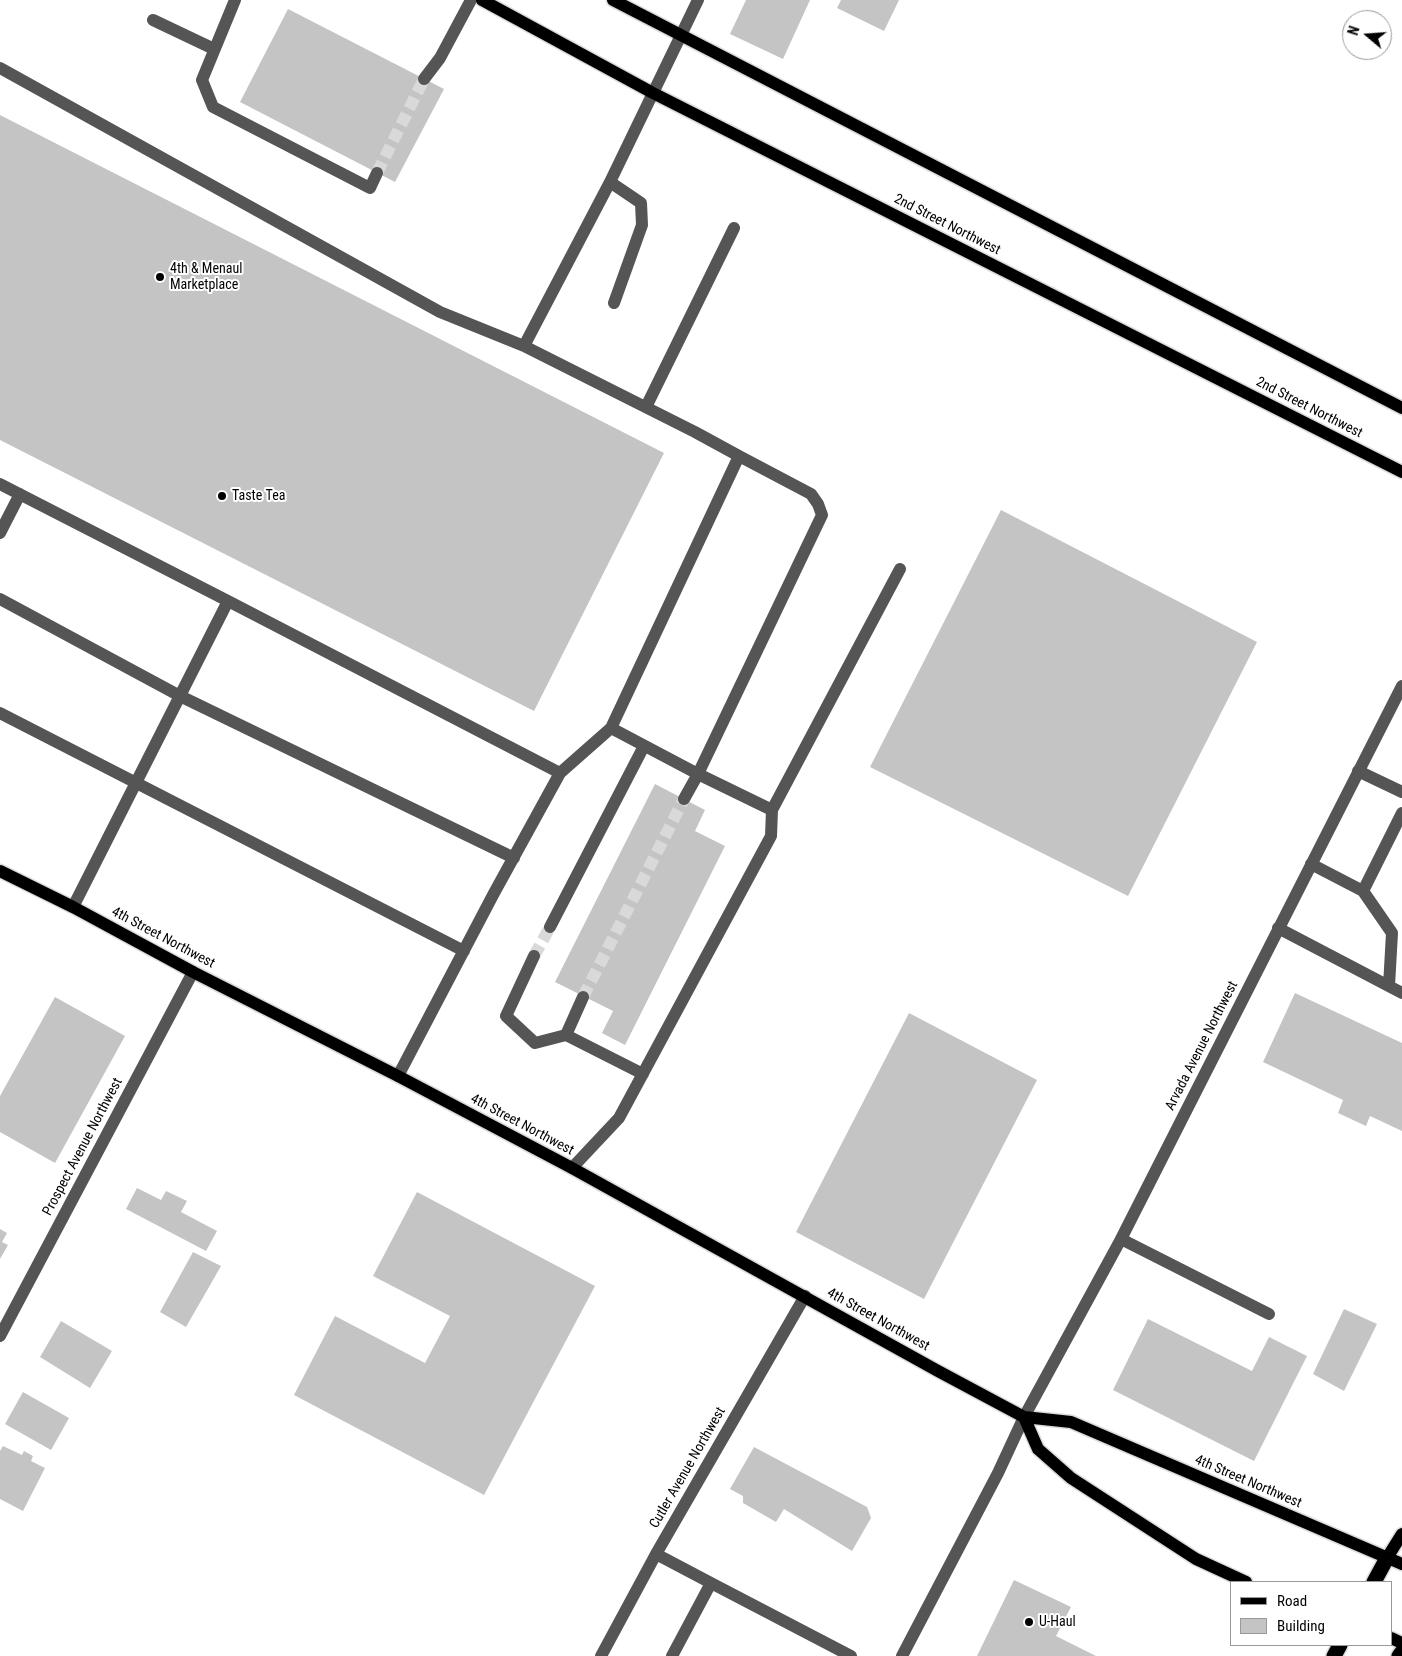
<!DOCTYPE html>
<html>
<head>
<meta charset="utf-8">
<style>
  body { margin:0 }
  #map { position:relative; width:1402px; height:1656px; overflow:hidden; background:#fff; font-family:"Roboto Condensed",sans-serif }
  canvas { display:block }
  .legend { position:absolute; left:1230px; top:1581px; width:162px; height:65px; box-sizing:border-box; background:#fff; border:1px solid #999; margin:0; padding:6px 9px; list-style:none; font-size:15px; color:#000 }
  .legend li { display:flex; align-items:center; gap:10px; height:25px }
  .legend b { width:25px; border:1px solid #999 }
  .north { position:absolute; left:1342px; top:10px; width:50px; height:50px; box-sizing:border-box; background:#fff; border:1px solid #999; border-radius:50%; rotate:288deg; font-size:14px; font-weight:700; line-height:20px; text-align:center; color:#000 }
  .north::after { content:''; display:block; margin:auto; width:18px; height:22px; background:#000; clip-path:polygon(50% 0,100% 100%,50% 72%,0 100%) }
</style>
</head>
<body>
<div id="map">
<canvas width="1402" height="1656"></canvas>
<ul class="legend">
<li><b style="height:6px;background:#000"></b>Road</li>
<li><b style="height:14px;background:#c4c4c4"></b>Building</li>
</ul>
<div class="north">N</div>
</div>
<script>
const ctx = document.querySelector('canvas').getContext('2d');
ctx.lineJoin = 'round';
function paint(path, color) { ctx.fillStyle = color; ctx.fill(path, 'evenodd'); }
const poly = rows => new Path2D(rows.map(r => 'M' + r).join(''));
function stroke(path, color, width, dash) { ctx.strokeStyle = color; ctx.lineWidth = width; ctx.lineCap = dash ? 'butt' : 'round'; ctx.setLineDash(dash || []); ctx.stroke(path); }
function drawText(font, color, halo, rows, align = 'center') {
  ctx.font = font + ' "Roboto Condensed",sans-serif'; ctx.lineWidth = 4; ctx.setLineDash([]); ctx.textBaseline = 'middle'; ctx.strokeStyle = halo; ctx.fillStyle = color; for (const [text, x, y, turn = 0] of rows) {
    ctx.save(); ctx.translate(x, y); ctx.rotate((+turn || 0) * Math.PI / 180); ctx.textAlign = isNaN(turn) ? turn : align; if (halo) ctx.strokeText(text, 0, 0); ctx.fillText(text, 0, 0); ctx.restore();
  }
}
paint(poly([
  [746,0,810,0,783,59,730,34],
  [841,0,899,0,884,31,837,8],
  [288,9,444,89,395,182,240,102],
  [0,115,664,453,534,711,0,440],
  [1001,510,1257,642,1128,896,870,767],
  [655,784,705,810,695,831,725,846,625,1045,602,1033,613,1011,555,982],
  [1295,993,1402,1043,1402,1131,1370,1116,1366,1126,1338,1113,1343,1100,1263,1062],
  [55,997,125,1036,55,1163,0,1132,0,1096],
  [909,1013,1037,1080,924,1299,796,1232],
  [137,1188,161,1200,166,1191,187,1201,181,1212,217,1231,206,1251,126,1209],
  [417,1192,595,1286,484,1495,294,1395,335,1316,425,1363,450,1316,373,1276],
  [0,1229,7,1233,2,1242,8,1245,0,1259],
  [193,1252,221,1266,186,1327,160,1312],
  [1344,1309,1377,1324,1344,1391,1313,1374],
  [1148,1319,1252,1371,1269,1337,1307,1356,1254,1461,1113,1390],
  [61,1321,112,1351,90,1388,40,1357],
  [23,1392,69,1418,51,1450,5,1424],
  [3,1446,22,1455,24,1451,33,1456,31,1461,45,1468,23,1511,0,1499,0,1451],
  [754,1447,867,1507,871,1518,852,1551,784,1509,776,1522,743,1503,743,1496,730,1489],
  [1014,1580,1071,1607,1056,1636,1096,1656,977,1656]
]), '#c4c4c4');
stroke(poly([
  [377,173,424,79],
  [534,956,550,927],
  [583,997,684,799]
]), '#d9d9d9', 12, [12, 6]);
const major = poly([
  [482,0,653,93,1402,472],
  [613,0,1402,408],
  [0,871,73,907,193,972,398,1076,572,1168,938,1371,1024,1417,1071,1422,1402,1564],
  [1024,1417,1038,1449,1071,1478,1196,1559,1246,1582],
  [1387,1558,1402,1534],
  [1391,1638,1402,1643]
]);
const highway = poly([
  [1374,1582,1387,1558],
  [1334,1656,1340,1645],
  [1399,1656,1402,1652]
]);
stroke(major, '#dbdbdb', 15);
stroke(highway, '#dbdbdb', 18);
stroke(poly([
  [235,0,202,80,213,107,370,188,377,173],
  [153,20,214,49],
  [0,68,440,312,524,346],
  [424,79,440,58,471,0],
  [610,182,641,203,642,225,614,303],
  [646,407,734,228],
  [0,484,228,601,73,907],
  [0,533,20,494],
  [0,599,180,696,514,858],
  [228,601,560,773],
  [0,713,464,951],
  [1358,771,1402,792],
  [684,799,698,774,822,515,818,504,811,494,739,456],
  [772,810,900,569],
  [1311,864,1363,891,1392,933,1389,986],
  [1363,891,1402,813],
  [550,927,644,746],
  [1278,928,1402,993],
  [534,956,506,1016,535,1043,566,1035,583,997],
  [566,1035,643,1074],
  [398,1076,493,895,560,773,611,728,739,456,695,432,524,346,610,182,698,0],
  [572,1168,619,1118,771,836,772,810,698,774,611,728],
  [1121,1239,1269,1314],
  [0,1336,193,972],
  [656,1554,711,1583],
  [601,1656,656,1554,805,1296],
  [672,1656,711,1583,851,1656],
  [902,1656,998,1473,1024,1417,1121,1239,1402,686]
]), '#555', 12);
stroke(major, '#000', 12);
stroke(highway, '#000', 15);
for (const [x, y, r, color] of [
  [160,277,5,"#000"],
  [222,496,5,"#000"],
  [1029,1622,5,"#000"]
]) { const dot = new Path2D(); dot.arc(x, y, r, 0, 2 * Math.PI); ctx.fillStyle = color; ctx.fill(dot); stroke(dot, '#fff', 2); }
drawText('14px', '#000', '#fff', [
  ["2nd Street Northwest",947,225,27],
  ["2nd Street Northwest",1309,408,27],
  ["4th Street Northwest",163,938,28],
  ["Arvada Avenue Northwest",1202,1046,-63],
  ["4th Street Northwest",522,1125,28],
  ["Prospect Avenue Northwest",83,1147,-62],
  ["4th Street Northwest",878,1320,29],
  ["Cutler Avenue Northwest",688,1468,-60],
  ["4th Street Northwest",1248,1482,23]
]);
drawText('14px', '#000', '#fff', [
  ["4th & Menaul",170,269],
  ["Marketplace",170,285],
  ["Taste Tea",232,496],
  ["U-Haul",1039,1622]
], 'left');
</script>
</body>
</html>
